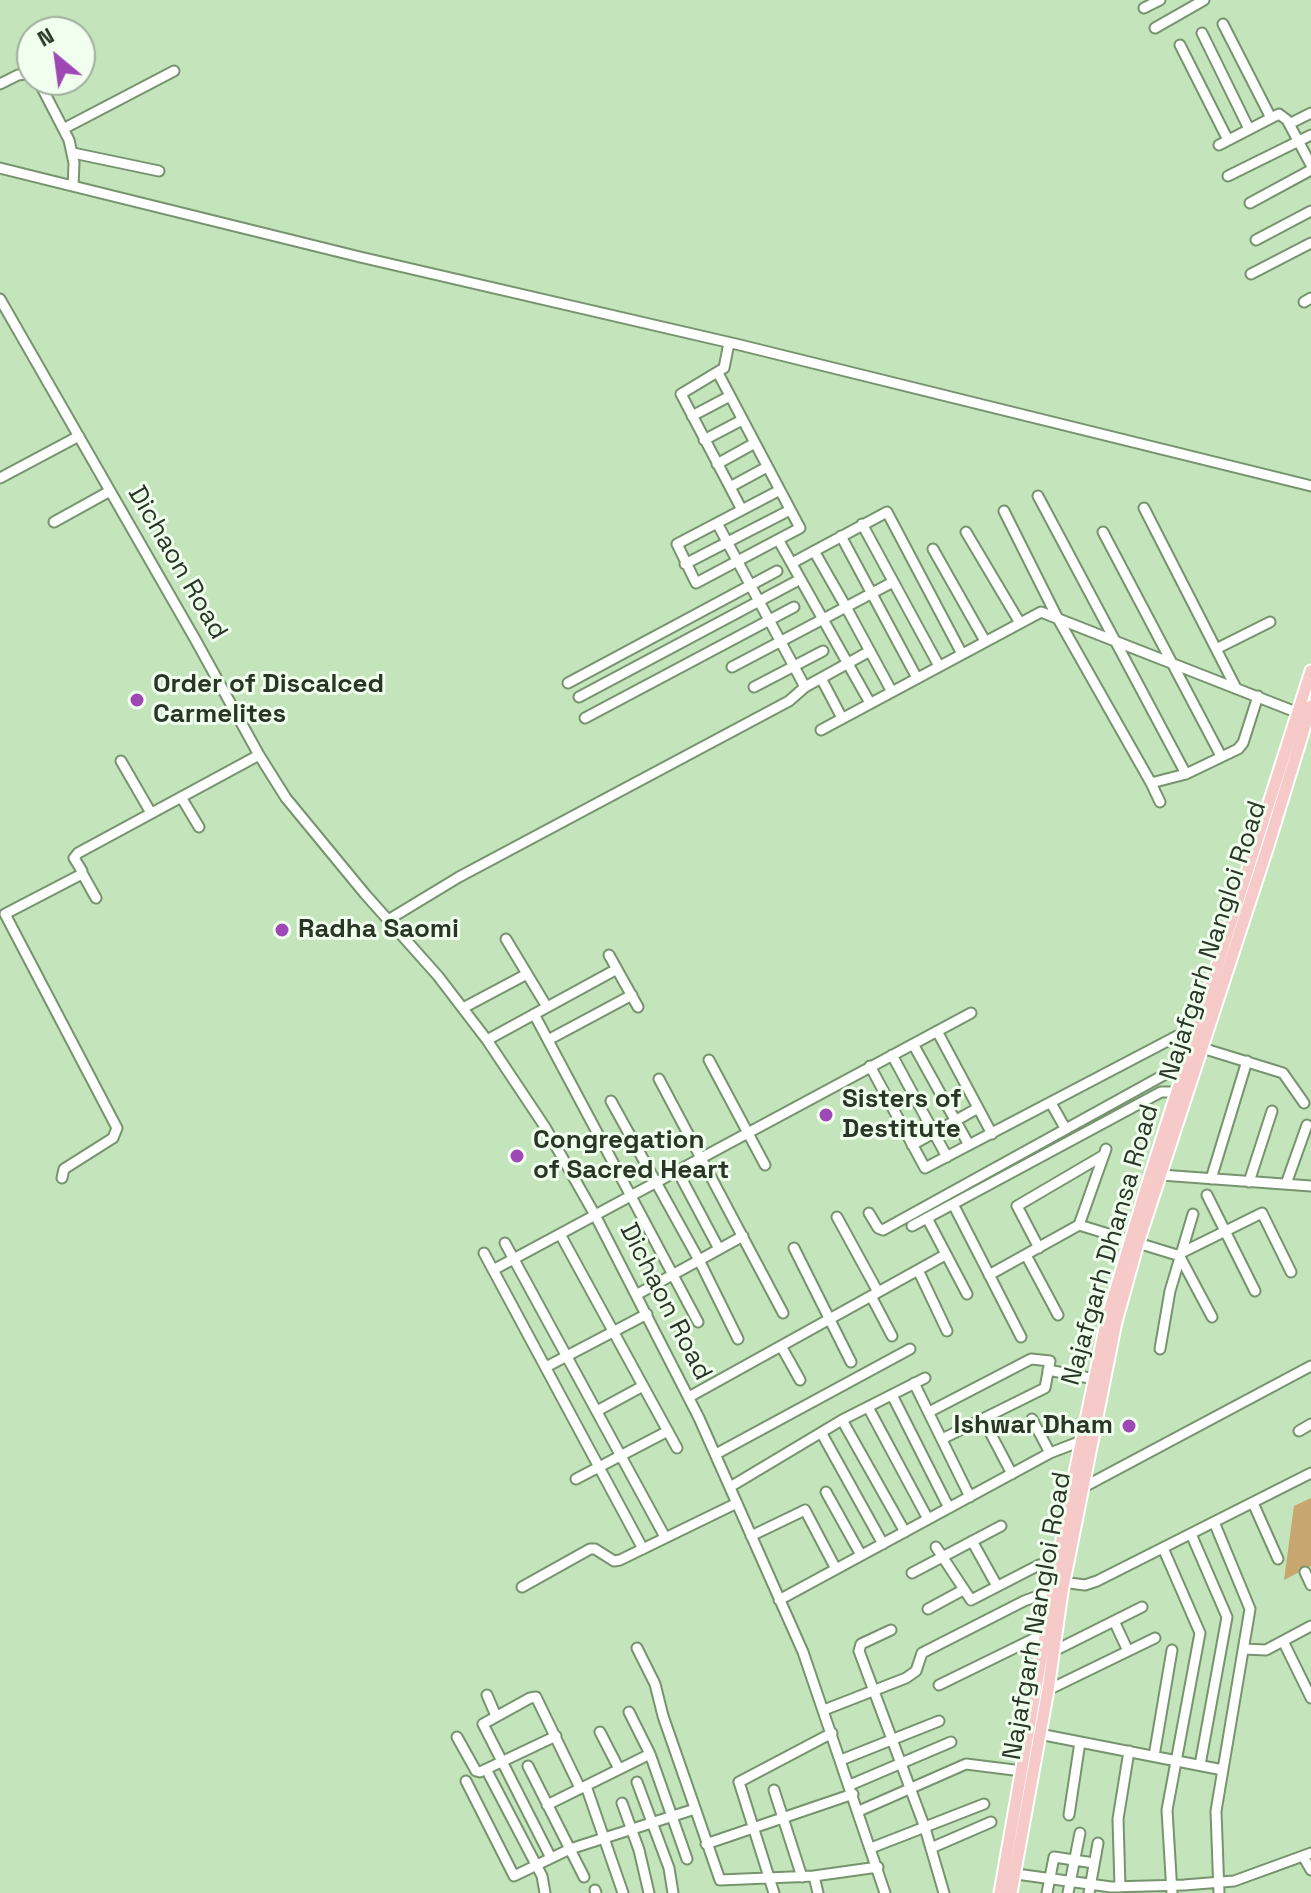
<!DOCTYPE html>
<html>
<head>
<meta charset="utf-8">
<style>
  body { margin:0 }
  #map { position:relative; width:1311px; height:1893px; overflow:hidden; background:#c4e4bb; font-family:"Space Grotesk",sans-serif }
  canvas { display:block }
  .north { position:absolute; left:16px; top:16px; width:80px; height:80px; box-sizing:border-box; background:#f1ffee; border:2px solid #a1af9e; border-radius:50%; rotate:331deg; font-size:22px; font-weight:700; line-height:32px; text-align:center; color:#293626 }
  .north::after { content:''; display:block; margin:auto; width:28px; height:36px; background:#9e48b5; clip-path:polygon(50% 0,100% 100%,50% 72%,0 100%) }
</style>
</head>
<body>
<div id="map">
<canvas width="1311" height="1893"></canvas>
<div class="north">N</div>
</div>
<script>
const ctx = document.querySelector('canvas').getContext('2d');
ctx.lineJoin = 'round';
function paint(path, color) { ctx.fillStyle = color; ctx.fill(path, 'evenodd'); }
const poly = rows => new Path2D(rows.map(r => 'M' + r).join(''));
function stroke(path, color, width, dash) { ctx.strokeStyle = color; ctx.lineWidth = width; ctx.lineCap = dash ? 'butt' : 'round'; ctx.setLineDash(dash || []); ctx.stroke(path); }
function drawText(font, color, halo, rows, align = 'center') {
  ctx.font = font + ' "Space Grotesk",sans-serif'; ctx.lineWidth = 6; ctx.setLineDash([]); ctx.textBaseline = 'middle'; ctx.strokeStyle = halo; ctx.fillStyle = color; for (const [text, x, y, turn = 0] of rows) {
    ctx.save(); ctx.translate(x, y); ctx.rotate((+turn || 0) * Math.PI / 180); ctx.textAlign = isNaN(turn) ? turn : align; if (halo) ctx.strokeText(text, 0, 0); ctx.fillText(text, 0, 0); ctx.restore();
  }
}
paint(poly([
  [1311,1498,1311,1566,1284,1580,1294,1506]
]), '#c8a66f');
const minor = poly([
  [1144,8,1160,0],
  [1223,24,1271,118],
  [1155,28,1204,0],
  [1202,33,1249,129],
  [1180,45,1228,140],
  [38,80,69,140,74,163,73,186],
  [0,84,18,75,32,73],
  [1289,124,1311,113],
  [65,128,174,71],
  [1219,145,1279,114,1287,120,1311,165],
  [73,153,159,171],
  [0,168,360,257,740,345,1311,486],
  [1228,176,1311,135],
  [1250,203,1311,170],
  [1256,240,1311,211],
  [1251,274,1311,243],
  [0,299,195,639,259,755,286,798,365,894,438,976,487,1040,545,1127,595,1215,699,1418,803,1652,885,1893],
  [1304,302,1311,298],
  [729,343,724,368,681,394,742,510],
  [718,373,800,528,696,583,677,544,780,490],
  [692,416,730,396],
  [704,440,742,420],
  [717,464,755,443],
  [0,478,79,436],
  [730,487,767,467],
  [1038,496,1186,774],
  [1144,508,1236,688],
  [1004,511,1057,617,1151,783,1186,774,1238,749,1243,743,1258,696],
  [54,522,110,491],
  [717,523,805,687],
  [862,524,939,666],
  [966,532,1020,623],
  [1103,532,1221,756],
  [841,536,917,678],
  [779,541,870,703],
  [933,549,985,641],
  [814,551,846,607,893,582],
  [792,563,887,512,962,654],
  [685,564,790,510],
  [1216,649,1270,622],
  [732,667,846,607,892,692],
  [821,678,842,718],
  [568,683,777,571],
  [754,687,823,651],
  [579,697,795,582],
  [585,718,794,607],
  [821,730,1041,612,1301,714],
  [121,761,151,813],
  [1151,783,1160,802],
  [181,797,199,827],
  [82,873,96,898],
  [388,920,459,877,789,701,805,687,870,651],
  [506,939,547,1007],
  [609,955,638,1007],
  [463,1008,527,974],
  [534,1014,698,1322],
  [937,1031,992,1134],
  [487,1040,617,969],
  [548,1040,632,995],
  [913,1044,969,1145],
  [1202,1048,1283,1073,1304,1103],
  [892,1055,947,1157],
  [709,1060,765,1165],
  [870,1066,925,1168,1177,1036,1194,1036],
  [659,1079,783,1313],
  [611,1101,699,1260,738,1339],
  [1051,1103,1065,1128],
  [912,1145,978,1108],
  [677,1170,719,1249],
  [1161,1175,1311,1186],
  [62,1178,64,1169,113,1138,117,1128,5,914,80,875,82,871,74,858,78,853,259,755],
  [1211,1179,1247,1061],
  [1249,1182,1272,1111],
  [1286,1184,1307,1125],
  [1207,1195,1255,1291],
  [953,1204,1021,1337],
  [869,1213,878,1228,883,1230,1162,1076,1185,1067],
  [837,1217,878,1292],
  [927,1218,967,1294],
  [1079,1225,1106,1149],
  [912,1226,1161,1092,1177,1092],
  [560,1234,677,1448],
  [505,1243,665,1537],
  [794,1248,851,1362],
  [1039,1248,1017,1206,1104,1155],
  [484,1253,643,1549],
  [1026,1255,1058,1315],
  [1179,1255,1212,1317],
  [493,1270,971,1013],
  [918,1270,947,1331],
  [989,1275,1079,1225,1177,1255,1262,1213,1291,1272],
  [636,1295,743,1236],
  [871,1296,892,1336],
  [781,1346,800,1380],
  [1160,1349,1170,1291,1193,1214],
  [546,1367,647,1314],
  [1048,1370,1100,1380],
  [914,1383,970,1497],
  [892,1395,949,1508],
  [689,1397,945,1255],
  [868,1407,928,1519],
  [597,1411,643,1386],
  [929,1412,1031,1359,1050,1361,1045,1388,942,1439],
  [983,1419,1012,1474],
  [1032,1419,1050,1453],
  [842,1420,905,1532],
  [1299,1431,1311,1424],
  [822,1434,883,1544],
  [716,1454,910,1349],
  [576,1479,668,1431],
  [730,1487,842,1420,925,1378],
  [1082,1488,1311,1366],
  [826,1492,861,1555],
  [1253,1503,1278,1559],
  [1214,1522,1250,1609,1216,1811,1219,1893],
  [1191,1534,1227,1617,1200,1765],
  [751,1536,805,1510,836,1569],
  [972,1541,997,1586],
  [936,1547,971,1600,1039,1565,1058,1563],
  [1163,1548,1200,1633,1167,1810,1172,1893],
  [1305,1572,1311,1585],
  [912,1573,1001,1526],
  [1061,1582,1085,1585,1097,1581,1311,1473],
  [522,1587,590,1549,595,1549,614,1561,620,1560,737,1503],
  [779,1600,1050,1453,1084,1440],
  [928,1609,963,1590],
  [1114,1621,1128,1651],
  [891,1630,861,1644,859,1651,925,1828,944,1893],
  [1283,1641,1311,1698],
  [637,1648,655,1684,663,1716,720,1880,814,1876,878,1867],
  [1244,1649,1266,1650,1311,1626],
  [1054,1651,1142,1607],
  [939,1685,1033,1639,1046,1637],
  [1048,1690,1155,1638],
  [487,1695,496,1716],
  [824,1710,906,1678,916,1671,922,1653,1024,1601,1054,1590],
  [629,1712,650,1754,687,1859],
  [600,1732,619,1769],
  [1029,1732,1223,1770],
  [457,1737,476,1771,480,1772,556,1736],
  [1154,1756,1172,1650],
  [841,1760,939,1721],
  [528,1766,584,1877],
  [486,1769,542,1876,545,1893],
  [466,1781,514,1876,570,1849,695,1809],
  [637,1782,669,1868,673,1893],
  [850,1785,951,1742],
  [586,1786,623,1893],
  [774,1790,802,1877],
  [622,1803,639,1850,649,1893],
  [547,1805,650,1754],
  [859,1811,966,1764,1022,1771],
  [1069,1815,1080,1742],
  [706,1844,853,1794],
  [871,1848,984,1804],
  [931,1848,991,1822],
  [1303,1856,1311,1870],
  [551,1858,483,1724,530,1698,536,1697,580,1788],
  [1009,1873,1111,1887,1184,1885,1234,1881,1311,1853],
  [814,1876,818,1893],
  [1120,1887,1118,1819,1129,1751],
  [595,1890,596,1893],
  [774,1893,739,1782,832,1733],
  [1047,1893,1054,1857,1094,1863],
  [1068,1893,1080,1833],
  [1089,1893,1098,1843]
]);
const major = poly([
  [1000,1893,1067,1511,1107,1319,1146,1189,1311,671],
  [1011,1893,1048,1690,1062,1592,1116,1322,1138,1243,1268,846,1311,706]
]);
stroke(minor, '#76946e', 13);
stroke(major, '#fff', 15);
stroke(minor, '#fff', 9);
stroke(major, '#f7caca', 11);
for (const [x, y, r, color] of [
  [137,700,8,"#9e48b5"],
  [282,930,8,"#9e48b5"],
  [826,1115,8,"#9e48b5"],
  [517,1156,8,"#9e48b5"],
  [1129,1426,8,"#9e48b5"]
]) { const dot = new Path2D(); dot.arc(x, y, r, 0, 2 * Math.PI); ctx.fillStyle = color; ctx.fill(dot); stroke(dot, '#f1ffee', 3); }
drawText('26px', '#293626', '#f1ffee', [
  ["Dichaon Road",177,563,60],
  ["Najafgarh Nangloi Road",1214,941,-72],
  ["Najafgarh Dhansa Road",1111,1245,-74],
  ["Dichaon Road",665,1302,63],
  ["Najafgarh Nangloi Road",1038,1616,-80]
]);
drawText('bold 26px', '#293626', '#f1ffee', [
  ["Order of Discalced",153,685],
  ["Carmelites",153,715],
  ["Radha Saomi",298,930],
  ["Sisters of",842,1100],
  ["Destitute",842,1130],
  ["Congregation",533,1141],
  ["of Sacred Heart",533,1171],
  ["Ishwar Dham",1113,1426,"right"]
], 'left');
</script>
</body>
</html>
